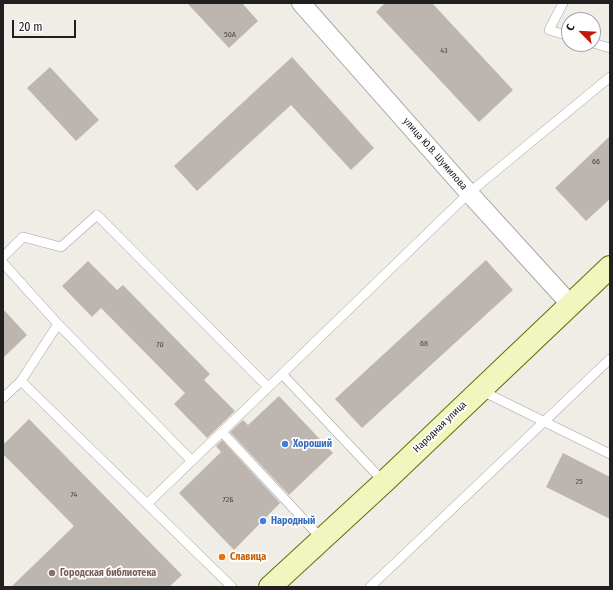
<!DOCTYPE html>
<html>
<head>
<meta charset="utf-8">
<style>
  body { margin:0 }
  #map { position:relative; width:613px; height:590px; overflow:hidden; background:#f0ede7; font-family:"Fira Sans Condensed",sans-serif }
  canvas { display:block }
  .frame { position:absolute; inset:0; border:4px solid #202020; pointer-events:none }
  .north { position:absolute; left:561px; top:12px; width:40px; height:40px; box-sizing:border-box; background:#fff; border:1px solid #a6a6a6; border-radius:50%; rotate:294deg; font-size:11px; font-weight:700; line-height:16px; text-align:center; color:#202020 }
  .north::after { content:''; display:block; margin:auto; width:14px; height:18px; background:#c3180c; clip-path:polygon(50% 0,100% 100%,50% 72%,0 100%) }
  .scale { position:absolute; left:12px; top:20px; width:64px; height:18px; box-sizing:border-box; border:2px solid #202020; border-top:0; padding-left:5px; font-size:12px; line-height:14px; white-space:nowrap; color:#202020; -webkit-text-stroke:3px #fff; paint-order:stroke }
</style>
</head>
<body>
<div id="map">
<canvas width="613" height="590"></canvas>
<div class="frame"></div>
<div class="north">С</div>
<div class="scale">20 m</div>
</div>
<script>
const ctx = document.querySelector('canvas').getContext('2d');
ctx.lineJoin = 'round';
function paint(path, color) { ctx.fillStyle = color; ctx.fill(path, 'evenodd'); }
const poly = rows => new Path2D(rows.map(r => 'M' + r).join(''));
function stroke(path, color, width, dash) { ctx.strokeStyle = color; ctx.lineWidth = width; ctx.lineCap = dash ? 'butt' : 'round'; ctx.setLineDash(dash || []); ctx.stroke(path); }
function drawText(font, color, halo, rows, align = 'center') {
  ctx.font = font + ' "Fira Sans Condensed",sans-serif'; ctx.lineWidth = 3.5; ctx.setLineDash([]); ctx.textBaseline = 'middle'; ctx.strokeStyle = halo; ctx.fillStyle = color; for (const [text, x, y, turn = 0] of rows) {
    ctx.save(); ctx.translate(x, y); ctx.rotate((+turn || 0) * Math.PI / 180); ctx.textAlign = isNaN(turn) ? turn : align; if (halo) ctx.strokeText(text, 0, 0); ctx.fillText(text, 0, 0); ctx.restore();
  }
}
paint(poly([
  [187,3,242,3,258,21,229,48],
  [385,3,432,3,513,90,479,122,376,12],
  [292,57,374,148,351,170,291,105,197,191,174,166],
  [50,67,99,120,76,141,27,88],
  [610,136,610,199,586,221,555,188],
  [486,260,513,290,362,428,335,399],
  [88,261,117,290,123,285,210,374,204,380,235,411,207,438,174,404,185,393,101,308,92,317,62,286],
  [3,309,27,335,3,358],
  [279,396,333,453,289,495,230,432,243,420,248,425],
  [29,419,182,575,169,587,11,587,74,526,3,454,3,445],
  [222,440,280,503,234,550,179,493,221,452,216,446],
  [563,453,610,477,610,519,546,487]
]), '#bdb6b0');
const lane = poly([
  [563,3,549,30,569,36],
  [593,43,610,48],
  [3,257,23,237,61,247,97,215,268,387],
  [3,263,58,324,21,381,3,398],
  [58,324,192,461],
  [282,374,469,193,610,77],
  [21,381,232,587],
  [480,390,610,454],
  [222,432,322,539],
  [147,504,282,374,384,482],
  [370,587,610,359]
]);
const street = poly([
  [301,3,469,193,570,304]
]);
const secondary = poly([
  [270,587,384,482,610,267]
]);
stroke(lane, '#a4a4a4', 10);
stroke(street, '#a4a4a4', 20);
stroke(secondary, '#60720c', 24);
stroke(lane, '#fff', 9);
stroke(street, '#fff', 18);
stroke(secondary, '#f0f6be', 22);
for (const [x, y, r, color] of [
  [285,444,4,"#3f7fe0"],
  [263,521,4,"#3f7fe0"],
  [222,557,4,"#e8710a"],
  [52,573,4,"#8d6e63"]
]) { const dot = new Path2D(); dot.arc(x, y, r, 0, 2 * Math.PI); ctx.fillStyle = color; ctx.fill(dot); stroke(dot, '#fff', 1.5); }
drawText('8px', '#474644', null, [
  ["50А",230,35],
  ["43",444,51],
  ["66",596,162],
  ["68",424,344],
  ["70",160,345],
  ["25",579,482],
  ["74",74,495],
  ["72Б",228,500]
]);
drawText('10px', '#202020', '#fff', [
  ["улица Ю.В. Шумилова",435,154,49],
  ["Народная улица",440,427,-44]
]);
drawText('bold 10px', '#366cbe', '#fff', [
  ["Хороший",293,444],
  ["Народный",271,521]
], 'left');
drawText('bold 10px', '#c56008', '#fff', [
  ["Славица",230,557]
], 'left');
drawText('bold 10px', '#785e54', '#fff', [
  ["Городская библиотека",60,573]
], 'left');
</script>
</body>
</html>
